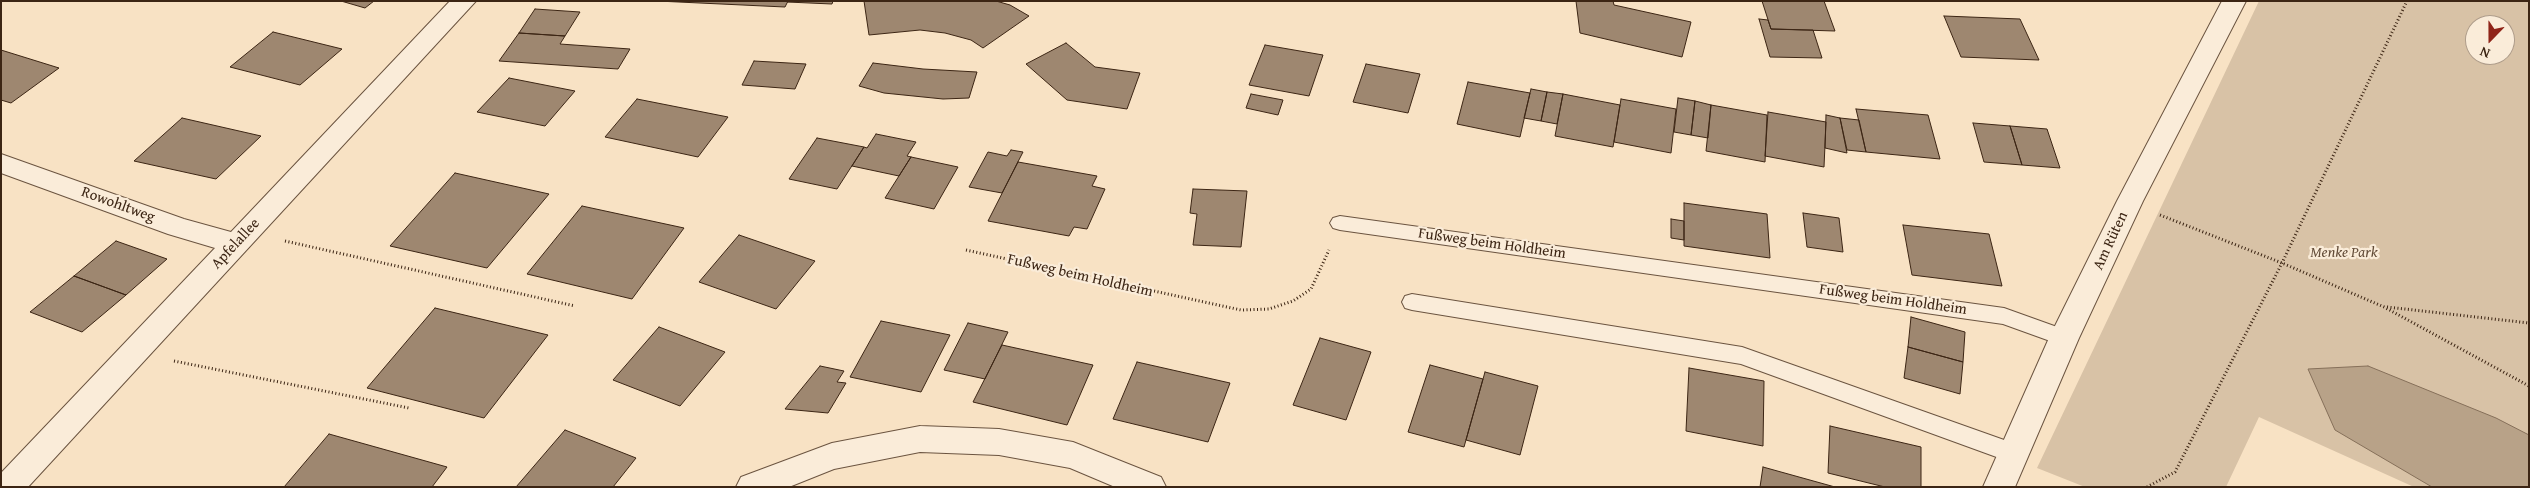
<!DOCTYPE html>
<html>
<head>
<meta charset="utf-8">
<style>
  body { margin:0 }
  #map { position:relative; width:2530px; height:488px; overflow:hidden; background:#f8e2c4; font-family:"Gentium Book Plus",serif }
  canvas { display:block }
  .frame { position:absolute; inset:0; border:2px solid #3c2514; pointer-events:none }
  .north { position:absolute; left:2465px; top:15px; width:50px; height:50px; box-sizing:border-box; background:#faecd9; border:1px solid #ae9c8a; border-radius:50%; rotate:202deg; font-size:14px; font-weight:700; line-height:20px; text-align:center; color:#3c2514 }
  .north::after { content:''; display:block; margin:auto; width:18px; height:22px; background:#8f2418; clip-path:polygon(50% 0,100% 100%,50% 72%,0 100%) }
</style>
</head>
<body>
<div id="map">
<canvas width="2530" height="488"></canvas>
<div class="frame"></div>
<div class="north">N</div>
</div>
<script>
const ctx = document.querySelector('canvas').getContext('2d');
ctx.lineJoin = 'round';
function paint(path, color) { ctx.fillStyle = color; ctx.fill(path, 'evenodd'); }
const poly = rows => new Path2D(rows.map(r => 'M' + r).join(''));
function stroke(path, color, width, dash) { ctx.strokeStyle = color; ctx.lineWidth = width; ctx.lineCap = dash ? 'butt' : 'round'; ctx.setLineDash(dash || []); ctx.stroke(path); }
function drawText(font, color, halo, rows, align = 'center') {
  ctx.font = font + ' "Gentium Book Plus",serif'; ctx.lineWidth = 4.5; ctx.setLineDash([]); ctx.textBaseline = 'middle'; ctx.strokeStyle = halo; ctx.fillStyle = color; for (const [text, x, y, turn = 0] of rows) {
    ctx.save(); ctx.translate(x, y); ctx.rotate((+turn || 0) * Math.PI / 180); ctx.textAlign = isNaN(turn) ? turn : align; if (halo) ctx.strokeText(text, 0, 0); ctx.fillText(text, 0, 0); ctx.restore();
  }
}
paint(poly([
  [2259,1,2529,1,2529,487,2414,487,2259,417,2226,487,2085,487,2037,468],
  [2475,25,2505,25,2505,55,2475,55]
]), '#d8c2a6');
const water = poly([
  [2368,366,2496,418,2529,435,2529,487,2432,487,2335,430,2308,369,2368,366]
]);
paint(water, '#b8a288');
stroke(water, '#86705a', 1);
const building = poly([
  [341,1,374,1,365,8,341,1],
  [657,1,788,1,785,7,657,1],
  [833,1,832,4,787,2,788,1,833,1],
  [864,1,996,1,1010,5,1029,16,983,48,971,40,945,33,920,30,869,35,864,1],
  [1576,1,1613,1,1614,5,1691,22,1682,57,1580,33,1576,1],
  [1762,1,1824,1,1835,31,1771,29,1762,1],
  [535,9,580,12,565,36,519,33,535,9],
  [1944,16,2020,19,2039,60,1961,57,1944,16],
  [1759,19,1768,20,1771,29,1813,30,1822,58,1770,57,1759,19],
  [273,32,342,49,300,85,230,67,273,32],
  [519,33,565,36,560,44,630,49,618,69,499,61,519,33],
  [1066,43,1095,67,1140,73,1127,109,1067,100,1026,64,1066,43],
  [1265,45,1323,55,1309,96,1249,85,1265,45],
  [1,50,59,68,11,103,1,100,1,50],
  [754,61,806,64,795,89,742,85,754,61],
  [873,63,923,69,977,72,969,98,943,99,884,93,859,86,873,63],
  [1366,64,1420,74,1408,113,1353,102,1366,64],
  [509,78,575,91,545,126,477,112,509,78],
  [1468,82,1530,93,1520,137,1457,124,1468,82],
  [1531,89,1547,92,1541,121,1524,118,1531,89],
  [1547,92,1563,94,1557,124,1541,121,1547,92],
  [1251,94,1283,100,1278,115,1246,108,1251,94],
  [1563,94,1620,105,1613,147,1555,136,1563,94],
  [1678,98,1695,101,1691,135,1674,132,1678,98],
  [637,99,728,117,698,157,605,137,637,99],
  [1621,99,1676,109,1671,153,1614,142,1621,99],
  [1695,101,1711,105,1708,138,1691,135,1695,101],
  [1711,105,1767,115,1765,162,1706,151,1711,105],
  [1856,109,1928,115,1940,159,1866,152,1856,109],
  [1768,112,1826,122,1824,167,1765,156,1768,112],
  [1826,115,1840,118,1847,153,1825,148,1826,115],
  [182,118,261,136,216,179,134,161,182,118],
  [1840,118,1859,120,1866,152,1847,150,1840,118],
  [1973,123,2010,126,2022,165,1984,162,1973,123],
  [2010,126,2047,129,2060,168,2022,165,2010,126],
  [876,134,916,142,907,156,911,157,899,176,852,166,864,147,867,148,876,134],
  [817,138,864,147,837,189,789,179,817,138],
  [1011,150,1023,152,1002,193,969,187,988,152,1007,156,1011,150],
  [911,157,958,167,934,209,885,198,911,157],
  [1018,162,1097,176,1092,186,1105,189,1087,229,1074,227,1069,236,988,221,1018,162],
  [455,173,549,194,487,268,390,246,455,173],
  [1193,189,1247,191,1241,247,1193,245,1197,214,1190,213,1193,189],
  [1684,203,1767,214,1770,258,1684,246,1684,203],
  [582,206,684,228,632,299,527,274,582,206],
  [1803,213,1839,218,1843,252,1807,247,1803,213],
  [1671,219,1684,221,1684,240,1671,238,1671,219],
  [1903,225,1989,234,2002,286,1912,275,1903,225],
  [739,235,815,261,776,309,699,282,739,235],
  [116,241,167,259,126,295,74,276,116,241],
  [74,276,126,295,82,332,30,312,74,276],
  [435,308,548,335,484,418,367,388,435,308],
  [1911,317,1965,332,1963,362,1908,347,1911,317],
  [881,321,950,335,921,392,850,377,881,321],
  [968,323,1008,332,985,379,944,370,968,323],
  [659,327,725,352,680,406,613,380,659,327],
  [1320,338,1371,352,1346,420,1293,405,1320,338],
  [1002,345,1093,365,1067,425,973,402,1002,345],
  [1908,347,1963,362,1960,394,1904,378,1908,347],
  [1137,362,1230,383,1208,442,1113,419,1137,362],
  [1430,365,1483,379,1464,447,1408,432,1430,365],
  [820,366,844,371,837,382,846,383,828,413,785,409,820,366],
  [1689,368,1764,381,1763,446,1686,431,1689,368],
  [1485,372,1538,386,1520,455,1466,440,1485,372],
  [1830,426,1921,447,1921,487,1885,487,1828,473,1830,426],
  [565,430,636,458,613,487,516,487,565,430],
  [329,434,447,467,432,487,284,487,329,434],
  [1763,467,1835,487,1760,487,1763,467]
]);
paint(building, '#9e8770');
stroke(building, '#3c2514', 1);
const service = poly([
  [1340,216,2004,308,2071,332,2075,338,2071,344,2064,346,2003,324,1340,230,1333,228,1330,223,1333,218,1340,216],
  [1412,294,1742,347,2021,446,2024,453,2021,460,2013,463,1741,364,1412,310,1405,308,1402,302,1405,296,1412,294]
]);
const minor = poly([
  [450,1,476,1,28,487,1,487,1,473,215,248,168,234,1,173,1,154,184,219,231,232,450,1],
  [2222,1,2246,1,2143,201,2079,338,2015,487,1983,487,2049,338,2117,201,2222,1],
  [920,426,999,429,1073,442,1161,477,1166,487,1115,487,1070,468,999,455,920,452,834,469,789,487,736,487,741,477,832,443,920,426]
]);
stroke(service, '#6b5440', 2);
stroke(minor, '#6b5440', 2);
stroke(poly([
  [2160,215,2282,263,2384,307,2529,386],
  [285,241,575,306],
  [966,250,1241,310,1269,309,1293,301,1311,289,1329,250],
  [2387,307,2529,323],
  [174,361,409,408],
  [2147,487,2175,472,2282,263,2407,1]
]), '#3c2514', 3, [1, 2.5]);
paint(service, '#faecd9');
paint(minor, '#faecd9');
drawText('15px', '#3c2514', '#faecd9', [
  ["Rowohltweg",118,205,20],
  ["Am Rüten",2111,241,-65],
  ["Apfelallee",236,244,-47],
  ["Fußweg beim Holdheim",1492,244,8],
  ["Fußweg beim Holdheim",1080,276,13],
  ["Fußweg beim Holdheim",1893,300,8]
]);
drawText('italic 15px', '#634c38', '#faecd9', [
  ["Menke Park",2344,253]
]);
</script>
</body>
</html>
